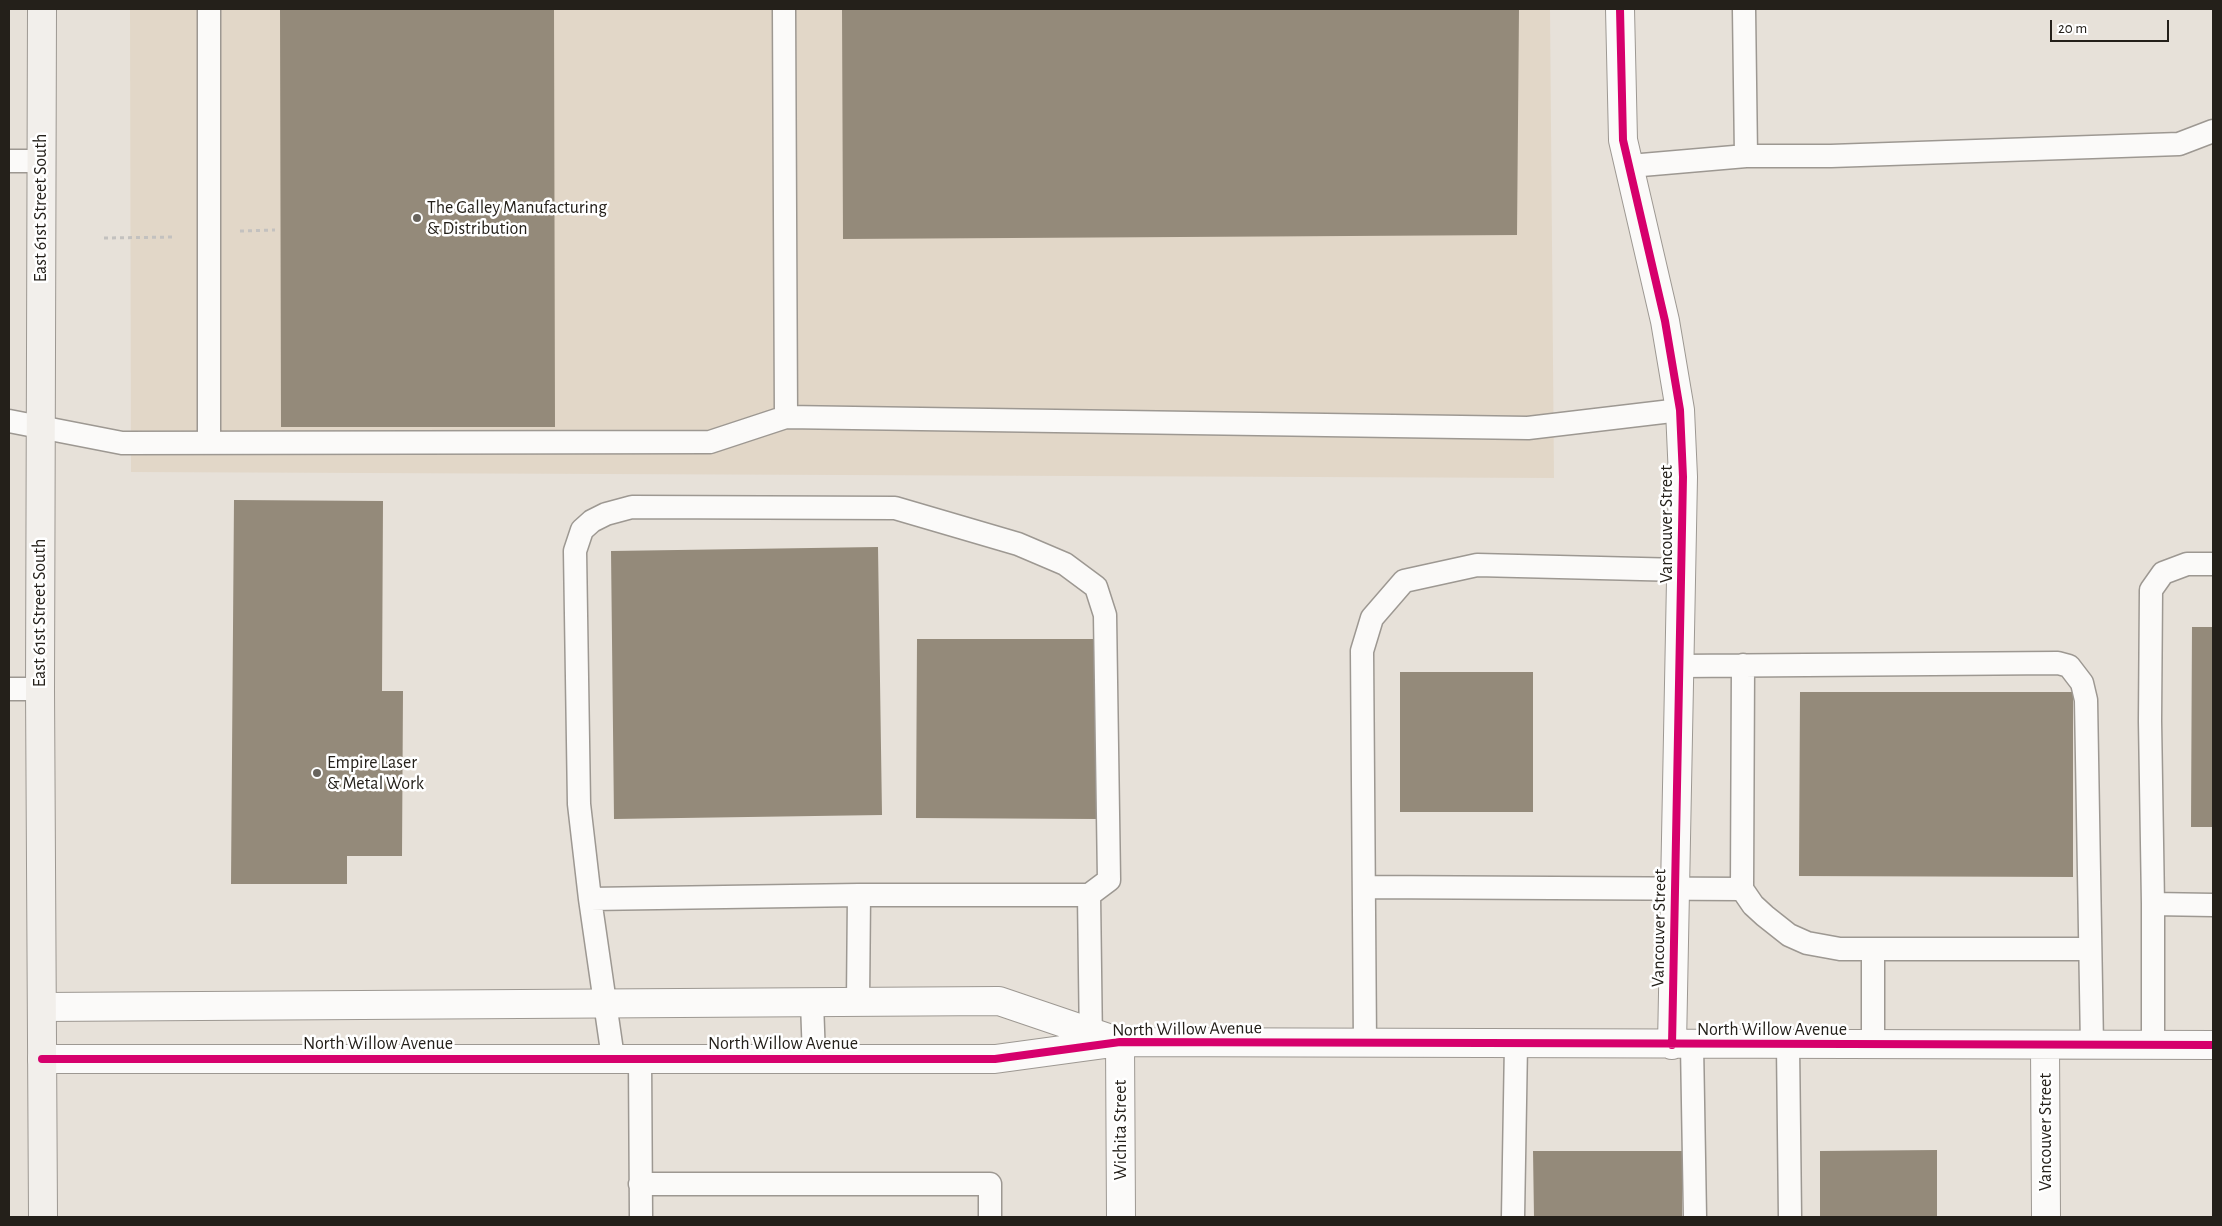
<!DOCTYPE html>
<html>
<head>
<meta charset="utf-8">
<style>
  body { margin:0 }
  #map { position:relative; width:2222px; height:1226px; overflow:hidden; background:#e7e1d9; font-family:"Alegreya Sans",sans-serif }
  canvas { display:block }
  .frame { position:absolute; inset:0; border:10px solid #24201a; pointer-events:none }
  .scale { position:absolute; left:2050px; top:20px; width:119px; height:22px; box-sizing:border-box; border:2px solid #24201a; border-top:0; padding-left:6px; font-size:15px; line-height:18px; white-space:nowrap; color:#24201a; -webkit-text-stroke:4px #fff; paint-order:stroke }
</style>
</head>
<body>
<div id="map">
<canvas width="2222" height="1226"></canvas>
<div class="frame"></div>
<div class="scale">20 m</div>
</div>
<script>
const ctx = document.querySelector('canvas').getContext('2d');
ctx.lineJoin = 'round';
function paint(path, color) { ctx.fillStyle = color; ctx.fill(path, 'evenodd'); }
const poly = rows => new Path2D(rows.map(r => 'M' + r).join(''));
function stroke(path, color, width, dash) { ctx.strokeStyle = color; ctx.lineWidth = width; ctx.lineCap = dash ? 'butt' : 'round'; ctx.setLineDash(dash || []); ctx.stroke(path); }
function drawText(font, color, halo, rows, align = 'center') {
  ctx.font = font + ' "Alegreya Sans",sans-serif'; ctx.lineWidth = 5; ctx.setLineDash([]); ctx.textBaseline = 'middle'; ctx.strokeStyle = halo; ctx.fillStyle = color; for (const [text, x, y, turn = 0] of rows) {
    ctx.save(); ctx.translate(x, y); ctx.rotate((+turn || 0) * Math.PI / 180); ctx.textAlign = isNaN(turn) ? turn : align; if (halo) ctx.strokeText(text, 0, 0); ctx.fillText(text, 0, 0); ctx.restore();
  }
}
paint(poly([
  [130,9,1550,9,1554,478,131,472]
]), '#e2d7c8');
paint(poly([
  [280,9,554,9,555,427,281,427],
  [842,9,1519,9,1517,235,843,239],
  [234,500,383,501,382,691,403,691,402,856,347,856,347,884,231,884],
  [878,547,882,815,614,819,611,551],
  [2192,627,2213,627,2213,827,2191,827],
  [917,639,1098,639,1097,819,916,818],
  [1400,672,1533,672,1533,812,1400,812],
  [1800,692,2073,692,2073,877,1799,876],
  [1937,1150,1937,1217,1820,1217,1820,1151],
  [1533,1151,1682,1151,1682,1217,1534,1217]
]), '#948a7a');
const lane = poly([
  [209,9,209,443],
  [784,9,786,417,1528,428,1680,410],
  [1744,9,1746,156],
  [9,161,41,161],
  [1630,166,1746,156,1831,156,2179,144,2213,131],
  [9,421,122,443,710,442,786,417],
  [1743,665,1742,889,1753,905,1765,916,1789,935,1807,943,1840,949,2090,949],
  [1680,666,2058,663,2069,666,2082,683,2086,700,2092,1046],
  [9,689,40,689],
  [1364,887,1742,889],
  [590,899,579,804,575,551,582,530,592,521,606,514,632,507,895,508,1018,544,1065,564,1096,587,1105,615,1109,880,1089,895],
  [2153,904,2213,905],
  [1873,949,1873,1046],
  [812,1002,814,1058],
  [858,1002,859,895],
  [1365,1044,1362,651,1372,618,1404,581,1477,565,1682,570],
  [1692,1045,1695,1217],
  [1788,1045,1790,1217],
  [2153,1046,2153,904,2150,721,2151,590,2163,573,2187,564,2213,564],
  [613,1058,590,899,859,895,1089,895,1091,1046],
  [640,1058,641,1217],
  [640,1184,990,1184,990,1217],
  [1513,1217,1516,1044]
]);
const street = poly([
  [1620,9,1623,140,1665,321,1680,410,1683,477,1672,1045],
  [42,1007,999,1001,1114,1040],
  [1120,1042,1121,1217],
  [2045,1046,2046,1217],
  [42,1059,995,1059,1120,1042,2213,1045]
]);
const secondary = poly([
  [42,9,40,689,43,1217]
]);
stroke(lane, '#9d9892', 25);
stroke(street, '#9d9892', 30);
stroke(secondary, '#9d9892', 30);
stroke(poly([
  [240,231,275,230],
  [104,238,176,237]
]), '#c3c1bf', 3, [4, 4]);
stroke(lane, '#fbfaf9', 22);
stroke(street, '#fbfaf9', 28);
stroke(secondary, '#f2efeb', 28);
stroke(poly([
  [1620,9,1623,140,1665,321,1680,410,1683,477,1672,1045],
  [42,1059,995,1059,1120,1042,2213,1045]
]), '#d6006c', 8);
for (const [x, y, r, color] of [
  [417,218,5,"#68645d"],
  [317,773,5,"#68645d"]
]) { const dot = new Path2D(); dot.arc(x, y, r, 0, 2 * Math.PI); ctx.fillStyle = color; ctx.fill(dot); stroke(dot, '#fff', 2); }
drawText('18px', '#24201a', '#fff', [
  ["East 61st Street South",41,208,-90],
  ["Vancouver Street",1667,524,-90],
  ["East 61st Street South",40,613,-90],
  ["Vancouver Street",1659,928,-89],
  ["North Willow Avenue",1187,1029,-1],
  ["North Willow Avenue",1772,1030],
  ["North Willow Avenue",378,1044],
  ["North Willow Avenue",783,1044],
  ["Wichita Street",1121,1130,-90],
  ["Vancouver Street",2046,1132,-90]
]);
drawText('18px', '#24201a', '#fff', [
  ["The Galley Manufacturing",427,208],
  ["& Distribution",427,229],
  ["Empire Laser",327,763],
  ["& Metal Work",327,784]
], 'left');
</script>
</body>
</html>
